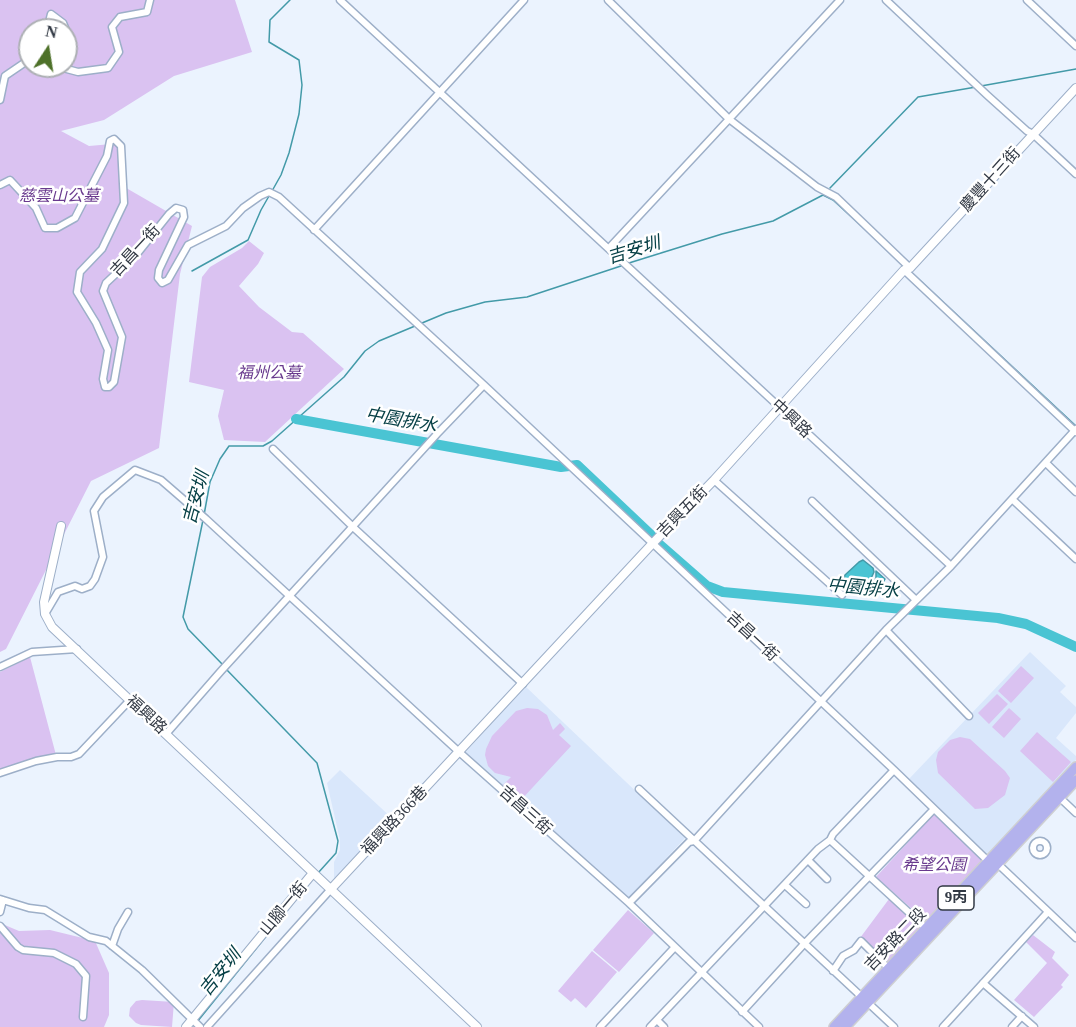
<!DOCTYPE html>
<html>
<head>
<meta charset="utf-8">
<style>
  body { margin:0 }
  #map { position:relative; width:1076px; height:1027px; overflow:hidden; background:#ebf3fe; font-family:"Times New Roman",serif }
  canvas { display:block }
  .north { position:absolute; left:18px; top:18px; width:60px; height:60px; box-sizing:border-box; background:#fff; border:2px solid #adb0b4; border-radius:50%; rotate:12deg; font-size:16px; font-weight:700; line-height:24px; text-align:center; color:#323944 }
  .north::after { content:''; display:block; margin:auto; width:21px; height:27px; background:#4e7129; clip-path:polygon(50% 0,100% 100%,50% 72%,0 100%) }
</style>
</head>
<body>
<div id="map">
<canvas width="1076" height="1027"></canvas>
<div class="north">N</div>
</div>
<script>
const ctx = document.querySelector('canvas').getContext('2d');
ctx.lineJoin = 'round';
function paint(path, color) { ctx.fillStyle = color; ctx.fill(path, 'evenodd'); }
const poly = rows => new Path2D(rows.map(r => 'M' + r).join(''));
function stroke(path, color, width, dash) { ctx.strokeStyle = color; ctx.lineWidth = width; ctx.lineCap = dash ? 'butt' : 'round'; ctx.setLineDash(dash || []); ctx.stroke(path); }
function drawText(font, color, halo, rows, align = 'center') {
  ctx.font = font + ' "Times New Roman","Noto Sans TC",serif'; ctx.lineWidth = 5; ctx.setLineDash([]); ctx.textBaseline = 'middle'; ctx.strokeStyle = halo; ctx.fillStyle = color; for (const [text, x, y, turn = 0] of rows) {
    ctx.save(); ctx.translate(x, y); ctx.rotate((+turn || 0) * Math.PI / 180); ctx.textAlign = isNaN(turn) ? turn : align; if (halo) ctx.strokeText(text, 0, 0); ctx.fillText(text, 0, 0); ctx.restore();
  }
}
paint(poly([
  [1030,652,1066,686,1060,692,1076,707,1076,713,1056,738,1076,756,1076,760,989,856,908,780],
  [525,686,685,838,626,902,464,754],
  [340,770,393,819,334,886,334,862,340,850,340,840,327,783]
]), '#d9e7fb');
paint(poly([
  [0,0,235,0,252,52,174,76,104,120,61,131,89,146,123,143,121,185,192,226,180,274,159,448,91,481,6,649,0,652],
  [30,30,66,30,66,66,30,66],
  [249,241,264,253,258,264,239,286,259,307,292,332,303,333,344,369,265,442,224,440,218,416,224,390,189,382,202,277,210,267,242,248],
  [30,657,56,755,0,771,0,672],
  [1021,666,1034,678,1011,703,998,691],
  [997,694,1008,704,989,724,978,713],
  [527,708,538,709,547,715,553,730,560,723,565,729,559,735,571,746,521,800,509,789,506,792,501,787,511,777,495,773,488,766,485,755,486,749,492,736,516,711],
  [1009,708,1021,719,1004,738,992,727],
  [1037,732,1071,762,1053,782,1020,751],
  [960,737,970,739,1005,771,1010,778,1005,795,988,808,975,809,938,773,936,760,938,752,950,740],
  [934,814,986,862,929,924,876,877],
  [889,899,920,928,886,964,860,938],
  [628,910,654,933,619,972,593,950],
  [0,923,19,931,50,930,95,941,109,973,109,1015,104,1027,0,1027],
  [1033,935,1055,952,1052,958,1069,975,1061,985,1063,987,1034,1017,1014,1000,1047,963,1026,942],
  [592,951,617,972,586,1008,575,998,571,1002,558,991],
  [142,1000,174,1002,172,1027,141,1025,136,1023,129,1016,130,1008,136,1001]
]), '#dac2f1');
const water = poly([
  [863,560,873,568,874,572,868,585,870,585,876,578,876,571,885,579,882,585,868,588,862,587,867,585,849,586,843,581,845,575,859,562,863,560]
]);
paint(water, '#4ac4d3');
stroke(water, '#439aa8', 1.5);
stroke(poly([
  [981,86,1076,69],
  [830,188,918,97,976,87],
  [272,191,281,175,289,153,299,114,302,85,299,60,269,42,270,20,290,0],
  [629,263,722,234,773,221,823,195,833,200,879,242],
  [192,271,248,240,261,210,269,196],
  [911,272,1076,426],
  [422,323,446,313,485,302,527,297,624,265],
  [204,515,210,482,220,459,229,446,263,446,272,441,344,377,365,351,379,341,415,326],
  [203,520,183,617,188,629,223,665],
  [226,669,317,763,338,841,336,853,318,873],
  [197,1022,309,883]
]), '#439aa8', 1.5);
stroke(poly([
  [296,419,561,467,577,465,651,535],
  [659,544,707,586,723,592,998,618,1026,624,1076,647]
]), '#4ac4d3', 10);
const minor = poly([
  [340,0,951,566],
  [608,0,729,119,817,187,836,197,910,268],
  [886,0,987,95,1027,131,1033,134,1076,174],
  [1027,0,1076,46],
  [47,30,51,14,63,23,66,30],
  [66,31,71,43,66,59],
  [64,66,63,68,78,72,108,68,119,52,112,27,120,17,147,12,150,0],
  [0,100,5,76,30,59],
  [0,185,10,180,36,208,45,228,57,228,75,218,107,156,110,141,114,139,121,146,124,203,102,249,80,272,77,292,96,323,108,350,103,379,105,387,109,387,114,382,122,337,103,291,106,283,137,254,169,214,176,208,183,210,184,217,159,270,158,278,162,283,168,280,188,245,226,226,243,208,260,196,269,192,279,197,484,385,894,770,989,862,998,864,1076,938],
  [314,230,524,0],
  [609,248,840,0],
  [904,270,1076,432],
  [273,449,353,527,523,684],
  [1046,463,1076,492],
  [714,480,842,595],
  [1012,499,1076,559],
  [812,501,915,599],
  [45,614,58,592,75,586,82,589,90,586,95,579,103,557,94,511,103,497,135,470,161,480,206,519,458,751,629,903,759,1027],
  [886,630,969,716],
  [0,667,32,652,77,649],
  [166,734,221,671,437,434,484,385],
  [894,770,833,834,830,840,928,930],
  [0,773,36,761,57,757,71,757,79,754,130,700],
  [639,789,894,1027],
  [1057,795,1076,813],
  '1033 848a7 7 0 1 1 14 0a7 7 0 1 1-14 0Z',
  [808,860,827,879],
  [785,885,806,904],
  [0,899,29,908,45,910,89,937,106,941,142,970,200,1027],
  [629,903,689,842,694,841,886,630,951,566,1076,429],
  [0,912,3,900],
  [0,926,18,947,23,950,54,953,76,964,86,976,83,1017],
  [112,946,118,929,128,912],
  [833,971,843,956,854,950,861,941,884,964],
  [983,983,1034,1027],
  [742,1012,804,944,934,809],
  [657,1020,664,1027],
  [207,1027,331,889],
  [600,1027,674,948],
  [650,1027,818,849,830,840],
  [943,1027,1047,913],
  [1012,1027,1022,1016]
]);
const tertiary = poly([
  [61,526,44,602,45,614,52,627,477,1027],
  [331,889,652,544,714,480,904,270,910,268,1076,88],
  [186,1027,313,873]
]);
const primary = poly([
  [834,1027,1076,767],
  [845,1027,1076,780]
]);
stroke(minor, '#9dafc8', 9);
stroke(tertiary, '#9dafc8', 10);
stroke(primary, '#cecfd2', 12);
stroke(minor, '#fff', 6);
stroke(tertiary, '#fff', 8);
stroke(primary, '#b3b2ed', 9);
for (const [x, y, w] of [
  [956,898,36]
]) { const box = new Path2D(); box.roundRect(x - w / 2, y - 12, w, 24, 4.5); ctx.fillStyle = '#fff'; ctx.fill(box); stroke(box, '#323944', 1.5); }
drawText('bold 15px', '#323944', null, [
  ["9丙",956,898]
]);
drawText('16px', '#323944', '#fff', [
  ["慶豐十三街",991,180,-48],
  ["吉昌一街",136,251,-47],
  ["中興路",791,419,43],
  ["吉興五街",683,512,-46],
  ["吉昌一街",752,637,43],
  ["福興路",146,715,43],
  ["吉昌三街",525,811,42],
  ["福興路366巷",395,821,-47],
  ["山腳一街",284,909,-50],
  ["吉安路二段",896,940,-46]
]);
drawText('italic 16px', '#693a8e', '#fff', [
  ["慈雲山公墓",59,197],
  ["福州公墓",269,374],
  ["希望公園",934,866]
]);
drawText('italic 18px', '#084147', '#fff', [
  ["吉安圳",634,251,-17],
  ["中園排水",401,421,10],
  ["吉安圳",197,498,-75],
  ["中園排水",863,589,6],
  ["吉安圳",221,973,-51]
]);
</script>
</body>
</html>
